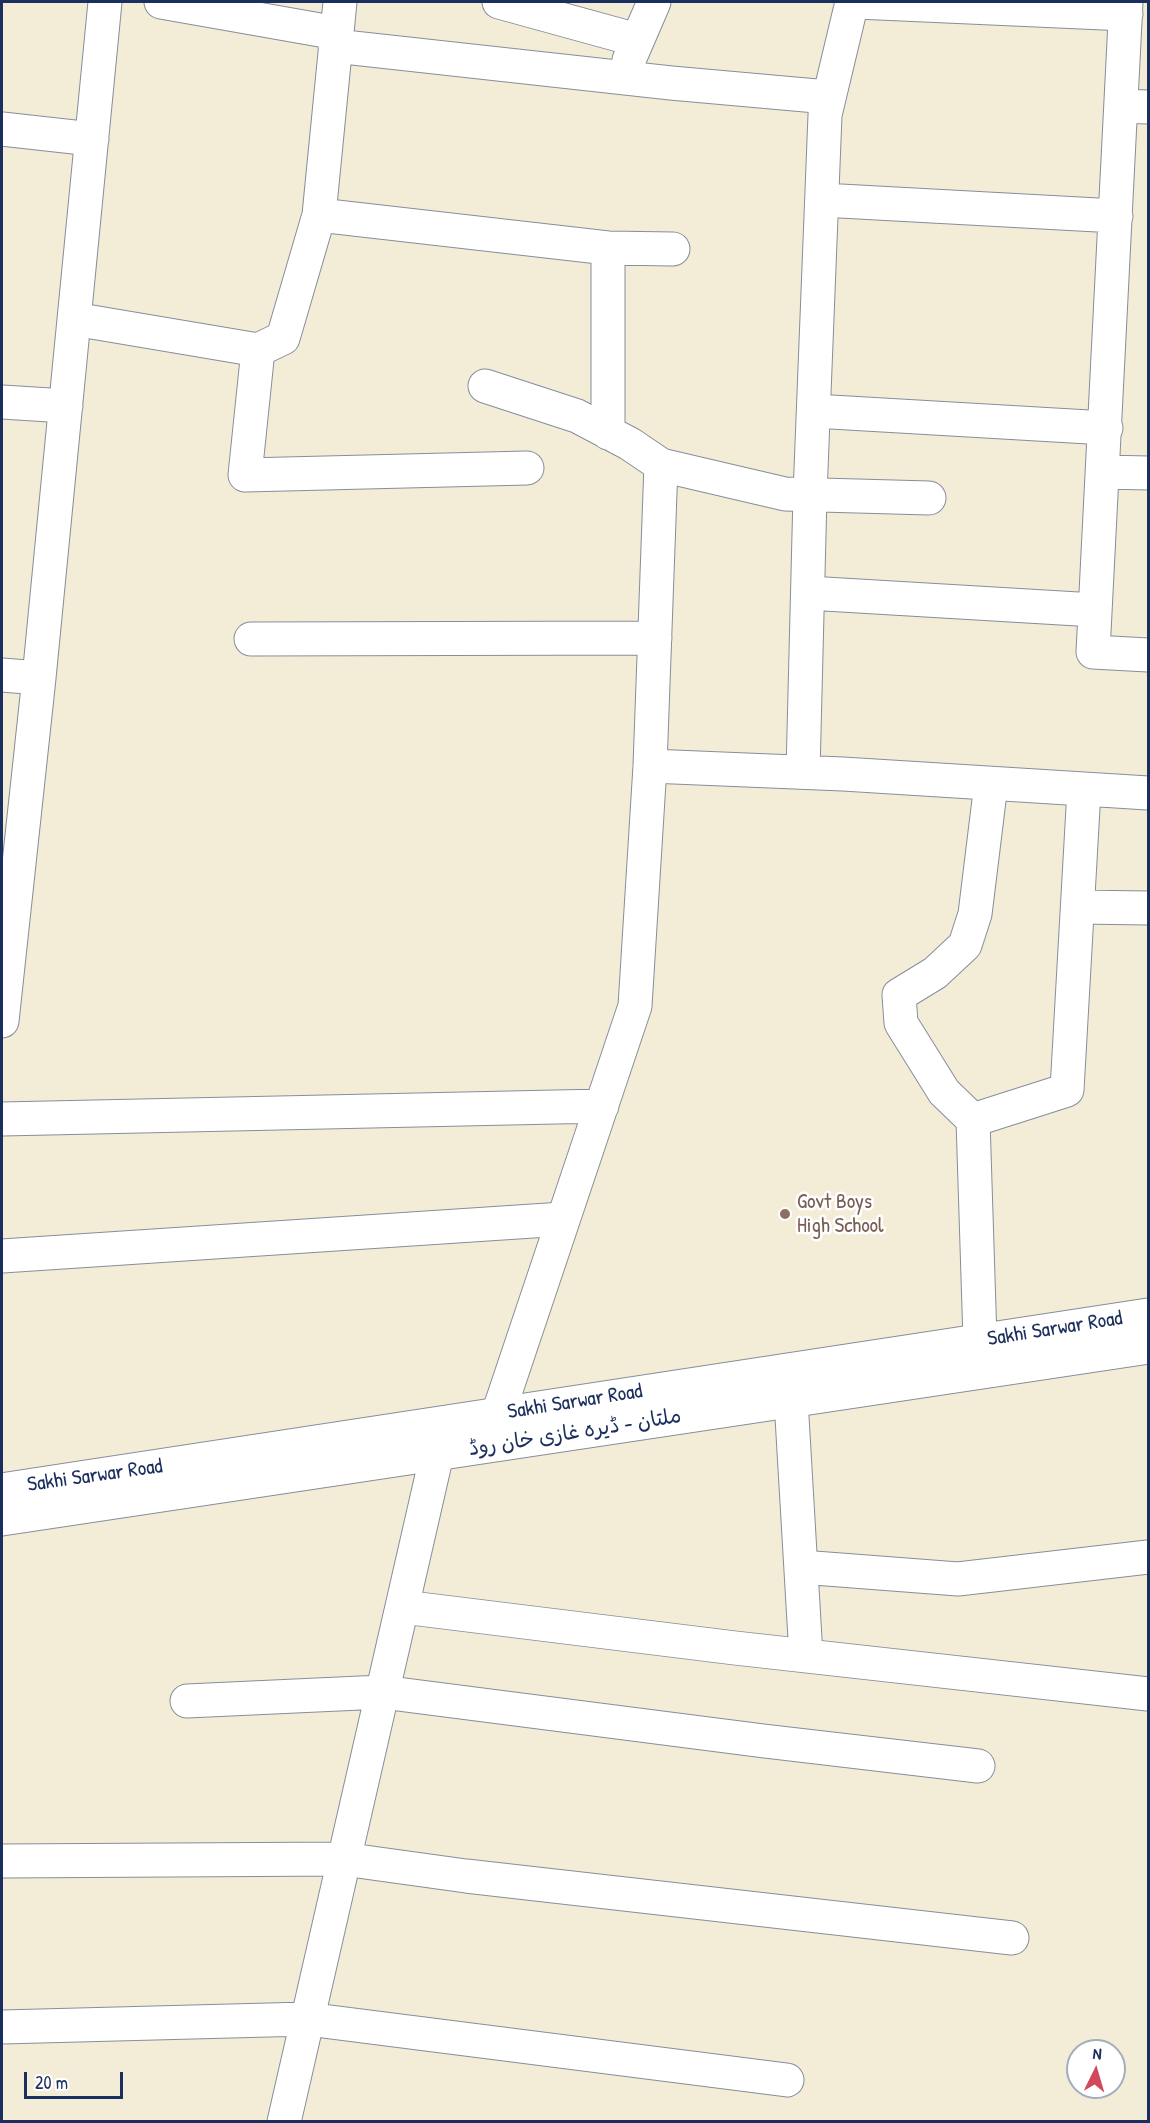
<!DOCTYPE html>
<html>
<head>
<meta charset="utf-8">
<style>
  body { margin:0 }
  #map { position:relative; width:1150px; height:2123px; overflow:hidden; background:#f3ecd6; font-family:"Patrick Hand",sans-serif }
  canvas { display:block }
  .frame { position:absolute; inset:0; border:3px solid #1b2f5e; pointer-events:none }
  .north { position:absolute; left:1066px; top:2039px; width:60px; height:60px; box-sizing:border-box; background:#fff; border:2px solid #a4acbf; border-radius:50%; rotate:5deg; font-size:16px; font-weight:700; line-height:24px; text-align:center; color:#1b2f5e }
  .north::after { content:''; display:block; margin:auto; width:21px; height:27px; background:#d1495b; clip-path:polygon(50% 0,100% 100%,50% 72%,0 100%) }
  .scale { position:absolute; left:24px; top:2072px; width:99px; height:27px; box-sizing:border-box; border:3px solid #1b2f5e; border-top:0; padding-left:8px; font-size:18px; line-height:21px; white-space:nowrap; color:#1b2f5e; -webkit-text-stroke:4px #fff; paint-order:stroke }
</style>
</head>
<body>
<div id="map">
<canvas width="1150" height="2123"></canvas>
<div class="frame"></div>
<div class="north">N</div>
<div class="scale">20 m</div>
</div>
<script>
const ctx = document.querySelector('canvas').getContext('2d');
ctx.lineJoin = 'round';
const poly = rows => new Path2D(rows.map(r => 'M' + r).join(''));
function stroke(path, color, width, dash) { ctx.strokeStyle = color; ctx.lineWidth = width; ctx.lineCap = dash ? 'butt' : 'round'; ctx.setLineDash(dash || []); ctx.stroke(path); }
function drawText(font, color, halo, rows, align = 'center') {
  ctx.font = font + ' "Patrick Hand","Playpen Sans Arabic",sans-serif'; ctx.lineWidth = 5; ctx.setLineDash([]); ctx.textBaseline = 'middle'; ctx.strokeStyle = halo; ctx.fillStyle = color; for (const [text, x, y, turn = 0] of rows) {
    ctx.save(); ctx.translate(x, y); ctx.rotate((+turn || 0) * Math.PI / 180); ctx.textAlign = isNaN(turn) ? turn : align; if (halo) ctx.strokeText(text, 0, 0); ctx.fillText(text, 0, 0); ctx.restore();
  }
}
const minor = poly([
  [161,2,337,33],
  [499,2,637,40],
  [857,2,1126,14],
  [1126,2,1093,652,1148,655],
  [335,46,671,83,828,97],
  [629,60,654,2],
  [1121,106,1148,107],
  [2,129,92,139],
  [822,200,1116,216],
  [319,215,608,248,673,249],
  [74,319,258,350,283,338,319,215,340,2],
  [258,350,245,475,527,468],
  [485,386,577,416,630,444,661,465,785,494,929,498],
  [2,402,66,406],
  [814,411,1106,428],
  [608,433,608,248],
  [1103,472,1148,473],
  [808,593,1095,610],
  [251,639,655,638],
  [2,675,39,678],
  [650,766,843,774,1148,793],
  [803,772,810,495,825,115,852,2],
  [1078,907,1148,908],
  [2,1021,39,678,105,2],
  [2,1119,602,1106],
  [973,1120,1067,1090,1084,790],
  [2,1256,563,1219],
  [980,1340,973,1120,944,1092,901,1023,899,995,935,973,965,945,975,914,991,784],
  [791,1400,806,1656],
  [498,1414,635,1006,650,766,661,465],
  [801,1567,958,1579,1148,1557],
  [403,1607,735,1648,1148,1694],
  [187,1701,382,1692,764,1741,978,1766],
  [2,1861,343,1859,466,1876,1012,1938],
  [2,2027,307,2019,787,2080],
  [284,2122,437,1454]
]);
const highway = poly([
  [2,1490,1148,1315],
  [2,1519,1148,1347]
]);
stroke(minor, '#878e9a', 35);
stroke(highway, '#878e9a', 35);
stroke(minor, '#fff', 33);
stroke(highway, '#fff', 33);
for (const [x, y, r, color] of [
  [785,1214,6,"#8d6e63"]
]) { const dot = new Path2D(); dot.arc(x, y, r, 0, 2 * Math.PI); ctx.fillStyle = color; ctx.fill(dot); stroke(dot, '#fff', 2); }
drawText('21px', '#785e54', '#fff', [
  ["Govt Boys",797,1202],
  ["High School",797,1226]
], 'left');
drawText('21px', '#1b2f5e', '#fff', [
  ["Sakhi Sarwar Road",1055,1329,-9],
  ["Sakhi Sarwar Road",575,1402,-9],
  ["ملتان - ڈیرہ غازی خان روڈ",575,1433,-9],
  ["Sakhi Sarwar Road",95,1476,-8]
]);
</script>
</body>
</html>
